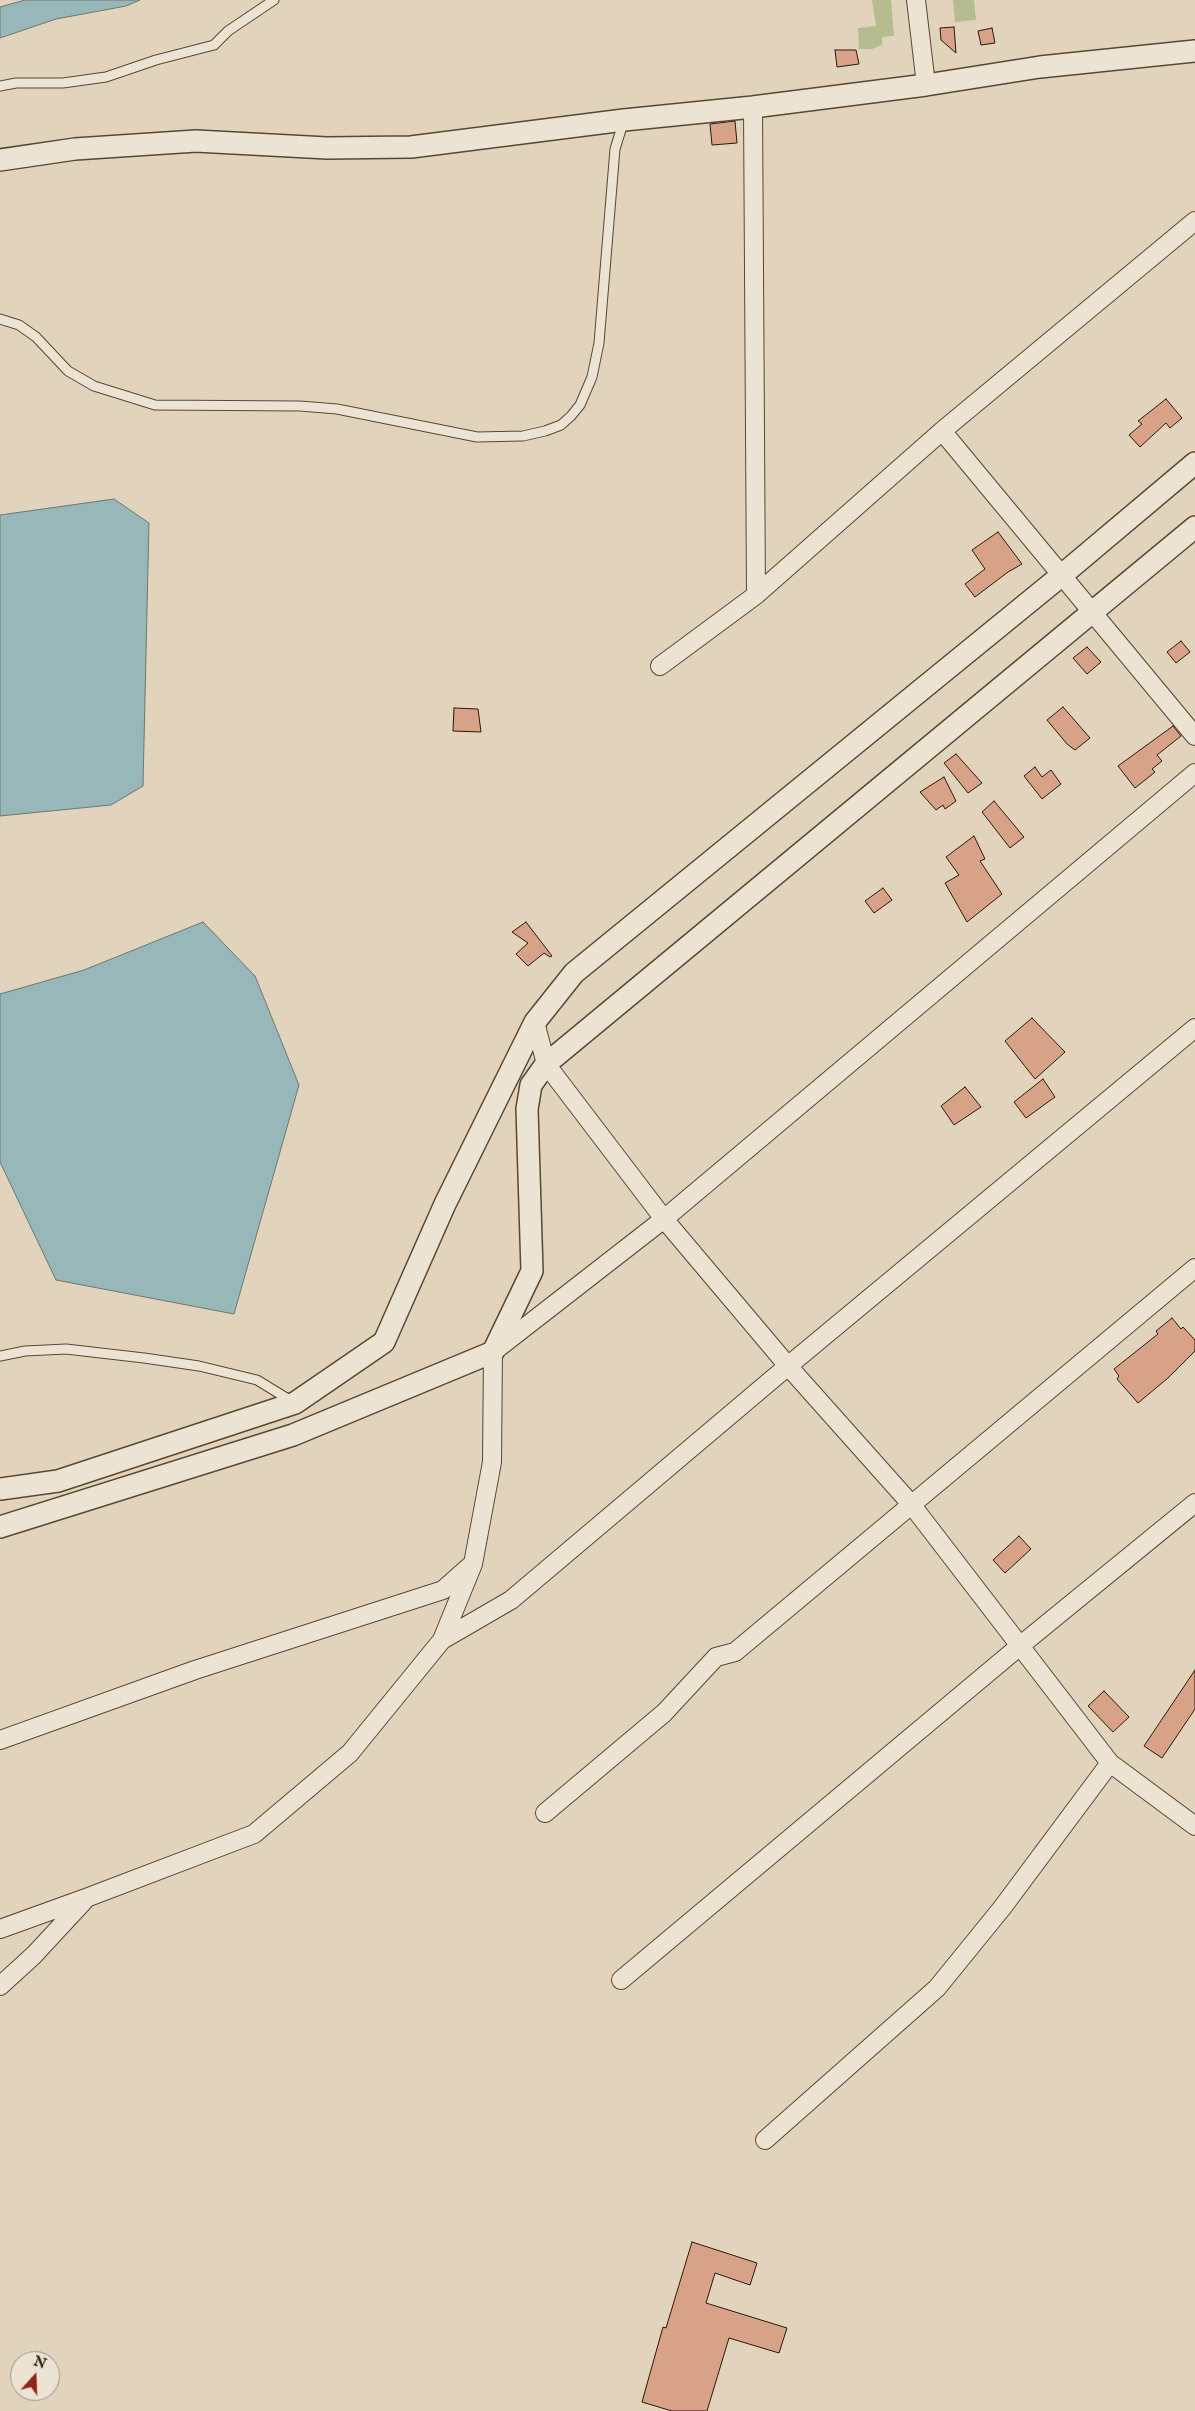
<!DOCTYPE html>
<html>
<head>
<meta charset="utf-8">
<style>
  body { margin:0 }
  #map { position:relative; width:1195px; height:2411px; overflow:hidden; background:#e2d4bc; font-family:"IM FELL English",serif }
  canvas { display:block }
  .north { position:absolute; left:10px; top:2351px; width:50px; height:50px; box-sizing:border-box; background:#ece3d3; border:1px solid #9e9381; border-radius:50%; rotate:20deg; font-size:14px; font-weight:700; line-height:20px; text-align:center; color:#291a07 }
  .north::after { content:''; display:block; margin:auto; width:18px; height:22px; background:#8f2418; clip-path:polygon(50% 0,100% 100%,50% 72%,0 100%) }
</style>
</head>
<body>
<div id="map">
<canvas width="1195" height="2411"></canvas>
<div class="north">N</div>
</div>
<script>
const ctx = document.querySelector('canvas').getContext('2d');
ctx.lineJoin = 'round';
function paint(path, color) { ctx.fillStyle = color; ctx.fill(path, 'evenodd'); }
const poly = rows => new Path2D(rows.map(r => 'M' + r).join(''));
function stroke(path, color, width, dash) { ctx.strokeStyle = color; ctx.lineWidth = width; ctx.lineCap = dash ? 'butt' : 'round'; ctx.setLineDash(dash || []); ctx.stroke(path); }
paint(poly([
  [872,0,891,0,894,36,882,37,882,45,872,49,859,49,858,28,876,26],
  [953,0,974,0,976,20,955,22]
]), '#b5bc8f');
const water = poly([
  [25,0,140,0,126,6,56,19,0,38,0,7,25,0],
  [114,499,149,523,143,786,111,805,0,816,0,515,114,499],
  [203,922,255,976,299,1085,234,1314,56,1280,0,1162,0,994,84,970,203,922]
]);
paint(water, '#97b7b8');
stroke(water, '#6b7871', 1);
const building = poly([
  [954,27,956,53,941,40,940,28,954,27],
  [992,28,995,43,981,45,978,31,992,28],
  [835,50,856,50,859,64,837,67,835,50],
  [735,121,737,143,712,145,710,124,735,121],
  [1166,399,1182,418,1170,428,1166,423,1140,447,1129,435,1142,424,1138,421,1166,399],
  [998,532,1022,564,1008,572,975,597,965,584,985,569,972,550,998,532],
  [1181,641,1190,652,1176,663,1167,652,1181,641],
  [1087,647,1101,662,1087,674,1073,658,1087,647],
  [1063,707,1090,738,1075,750,1067,744,1047,720,1063,707],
  [454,708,478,709,481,732,453,731,454,708],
  [1173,726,1181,736,1157,755,1162,761,1152,769,1155,772,1135,788,1118,766,1173,726],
  [956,754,982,783,968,793,944,763,956,754],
  [1035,767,1042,777,1051,770,1061,784,1042,799,1024,776,1035,767],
  [944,777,956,801,945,809,943,805,936,810,920,792,944,777],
  [994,801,1024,837,1010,848,982,812,994,801],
  [974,836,985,859,980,861,1002,894,967,922,945,883,959,875,946,857,974,836],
  [883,888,892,900,874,913,865,901,883,888],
  [526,922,552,956,550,957,544,953,528,966,516,954,528,943,512,932,526,922],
  [1032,1018,1065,1052,1035,1079,1005,1041,1032,1018],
  [1043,1079,1055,1097,1026,1118,1014,1102,1043,1079],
  [965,1087,981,1107,954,1125,941,1106,965,1087],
  [1172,1318,1181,1329,1183,1327,1195,1340,1195,1351,1168,1378,1138,1403,1117,1379,1119,1376,1114,1369,1158,1334,1156,1331,1172,1318],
  [1019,1536,1031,1549,1005,1573,993,1560,1019,1536],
  [1195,1670,1195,1709,1162,1758,1144,1746,1195,1670],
  [1104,1691,1129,1717,1113,1732,1088,1706,1104,1691],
  [692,2242,757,2263,750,2285,715,2273,706,2303,787,2328,779,2353,729,2338,707,2411,672,2411,642,2402,663,2327,666,2328,692,2242]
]);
paint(building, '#d8a289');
stroke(building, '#291a07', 1);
const service = poly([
  [0,86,16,83,63,83,106,77,156,60,214,45,228,31,274,0],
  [0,319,19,325,36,337,68,371,94,386,155,405,300,406,337,409,477,437,523,436,545,431,561,425,571,416,580,405,592,377,599,343,615,149,624,120],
  [0,1356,25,1351,66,1349,144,1358,199,1366,257,1380,293,1402]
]);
const minor = poly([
  [916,0,926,85],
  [753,107,756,595],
  [942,431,1195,736],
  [660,666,756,595,942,431,1195,221],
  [535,1022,546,1064,664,1219,788,1366,911,1504,1110,1763,1195,1826],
  [442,1640,511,1600,788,1366,1195,1028],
  [0,1740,195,1670,443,1590,470,1566],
  [545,1813,664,1713,716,1657,735,1652,1195,1268],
  [0,1929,86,1898,254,1834,350,1753,442,1640,473,1564,492,1462,493,1352,664,1219,1195,773],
  [621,1980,1021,1645,1195,1503],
  [0,1986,34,1955,84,1901],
  [765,2140,937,1988,1002,1908,1110,1763]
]);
const tertiary = poly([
  [0,160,75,149,196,141,327,148,411,147,624,120,753,107,926,85,1040,67,1195,51],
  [0,1489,58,1481,295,1403,384,1342,445,1204,535,1022,574,973,1062,575,1195,463],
  [0,1527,293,1435,493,1352,532,1271,527,1109,531,1085,546,1064,1195,527]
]);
stroke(service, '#574834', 11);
stroke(minor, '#574834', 20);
stroke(tertiary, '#574834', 24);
stroke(service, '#ece3d3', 9);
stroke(minor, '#ece3d3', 18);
stroke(tertiary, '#ece3d3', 21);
</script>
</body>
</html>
